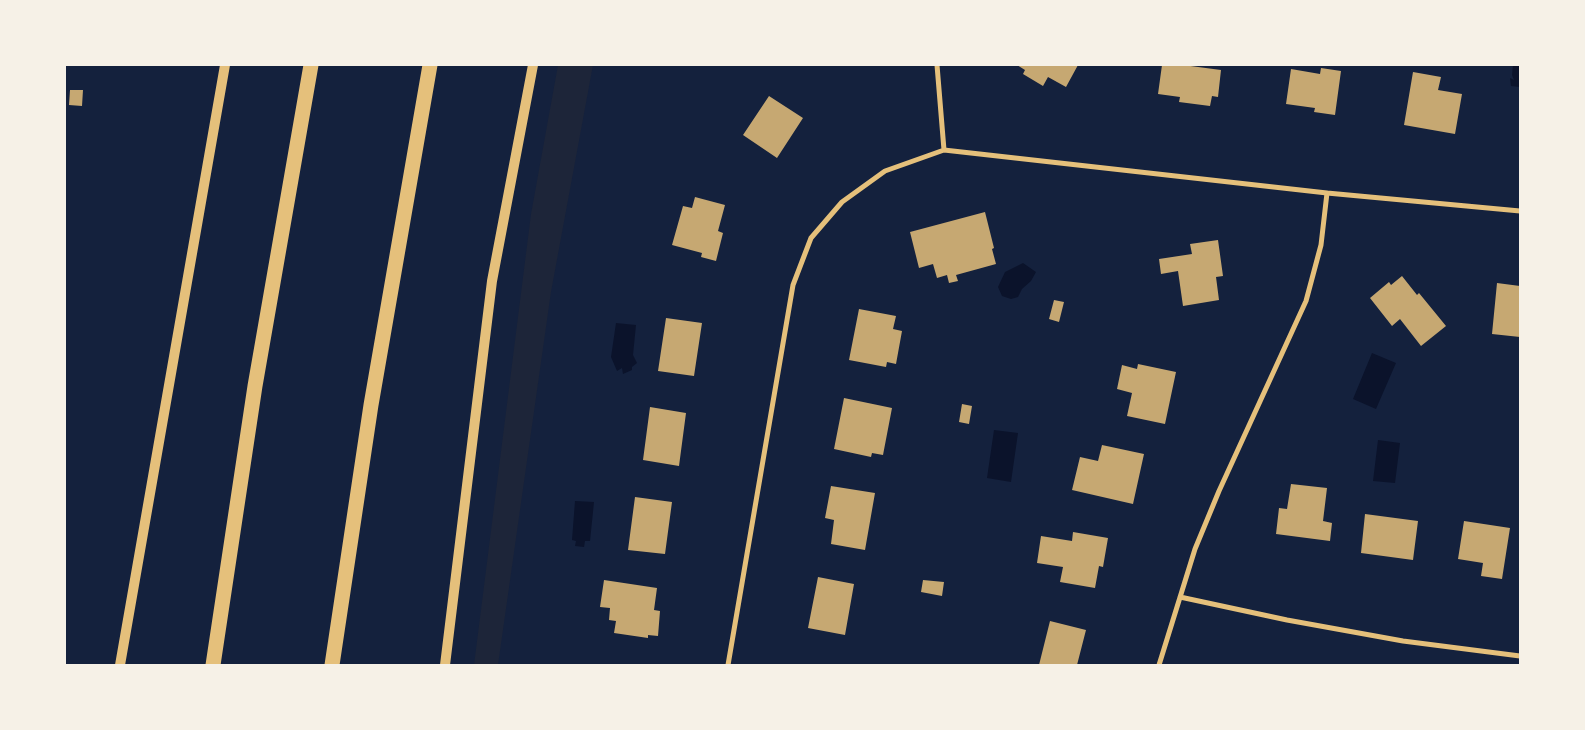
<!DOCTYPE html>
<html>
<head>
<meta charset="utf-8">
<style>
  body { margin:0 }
  #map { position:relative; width:1585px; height:730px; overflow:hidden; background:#14213d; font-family:Figtree,sans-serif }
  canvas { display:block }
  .frame { position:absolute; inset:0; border:66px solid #f6f1e7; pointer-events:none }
</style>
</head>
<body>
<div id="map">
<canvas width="1585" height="730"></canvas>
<div class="frame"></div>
</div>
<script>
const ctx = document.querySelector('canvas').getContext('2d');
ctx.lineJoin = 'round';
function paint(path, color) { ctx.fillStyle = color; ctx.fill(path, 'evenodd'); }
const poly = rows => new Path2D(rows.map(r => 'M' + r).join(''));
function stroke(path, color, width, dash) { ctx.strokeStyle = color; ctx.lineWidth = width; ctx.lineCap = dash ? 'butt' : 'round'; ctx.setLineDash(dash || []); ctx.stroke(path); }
paint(poly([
  [558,65,593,65,551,292,498,665,474,665,531,214]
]), '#1d2539');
paint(poly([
  [1513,65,1520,65,1520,87,1511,86,1510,78,1514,80,1512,75],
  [1023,263,1036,272,1031,281,1022,289,1018,297,1011,299,1002,296,998,287,1005,272],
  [616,323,636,325,633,355,637,363,632,367,632,370,623,374,622,368,617,371,611,357],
  [1372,353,1396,363,1376,409,1353,399],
  [994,430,1018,433,1011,482,987,478],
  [1378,440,1400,443,1395,483,1373,481],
  [575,501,594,502,590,541,585,541,584,547,575,546,576,541,572,540]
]), '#0b132b');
paint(poly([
  [1017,65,1078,65,1066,87,1048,77,1043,86,1023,74,1025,70],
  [1162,65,1183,65,1221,70,1218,97,1212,96,1210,106,1179,102,1180,97,1158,94],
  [1321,68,1341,71,1335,115,1314,112,1315,108,1286,104,1291,69,1320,74],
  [1413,72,1441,77,1438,90,1462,94,1455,134,1404,125],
  [70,90,83,90,82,106,69,105],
  [769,96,803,118,777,158,743,135],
  [695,197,725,205,718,231,723,233,716,261,701,257,702,253,672,245,683,206,692,208],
  [985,212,994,248,992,249,996,264,956,275,958,281,949,283,947,275,937,278,933,264,919,268,910,232],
  [1218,240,1223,276,1216,277,1219,300,1183,306,1178,271,1161,274,1159,259,1192,254,1190,244],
  [1402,276,1417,295,1419,293,1446,326,1421,346,1400,319,1392,326,1370,298,1389,282,1391,285],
  [1497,283,1520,286,1520,337,1492,334],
  [1054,300,1064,302,1059,322,1049,319],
  [859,309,896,316,893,329,902,331,896,364,887,362,886,367,849,360],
  [666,318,702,323,694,376,658,371],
  [1138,364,1176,372,1165,424,1127,416,1132,393,1117,389,1122,365,1137,369],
  [844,398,892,408,883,455,872,453,871,457,834,449],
  [962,404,972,406,969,424,959,422],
  [650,407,686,413,679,466,643,460],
  [1102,445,1144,454,1133,504,1072,490,1080,457,1098,461],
  [1291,484,1327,488,1323,521,1332,523,1330,541,1276,534,1279,508,1287,509],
  [831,486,875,493,865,550,831,544,834,520,825,518],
  [635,497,672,502,665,554,628,550],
  [1365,514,1418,521,1413,560,1361,553],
  [1464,521,1510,528,1502,579,1481,576,1483,563,1458,559],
  [1073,532,1108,538,1103,567,1099,566,1095,588,1060,582,1063,567,1037,563,1041,536,1072,541],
  [818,577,854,584,845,635,808,628],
  [604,580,657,588,654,610,660,611,658,636,648,635,648,638,614,633,616,621,609,620,610,608,600,607],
  [923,580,944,582,942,596,921,592],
  [1050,621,1086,630,1077,665,1039,665]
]), '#c6a872');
stroke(poly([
  [937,65,944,150],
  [1180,597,1287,620,1403,641,1520,656],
  [728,665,793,285,811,238,842,202,885,171,944,150,1327,193,1520,211],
  [1159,665,1195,549,1219,491,1306,301,1321,245,1327,193]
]), '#e5c07b', 5);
stroke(poly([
  [120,665,225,65],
  [445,665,492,281,533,65]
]), '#e5c07b', 10);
stroke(poly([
  [213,665,255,386,311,65],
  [332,665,371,405,430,65]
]), '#e5c07b', 15);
</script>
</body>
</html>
